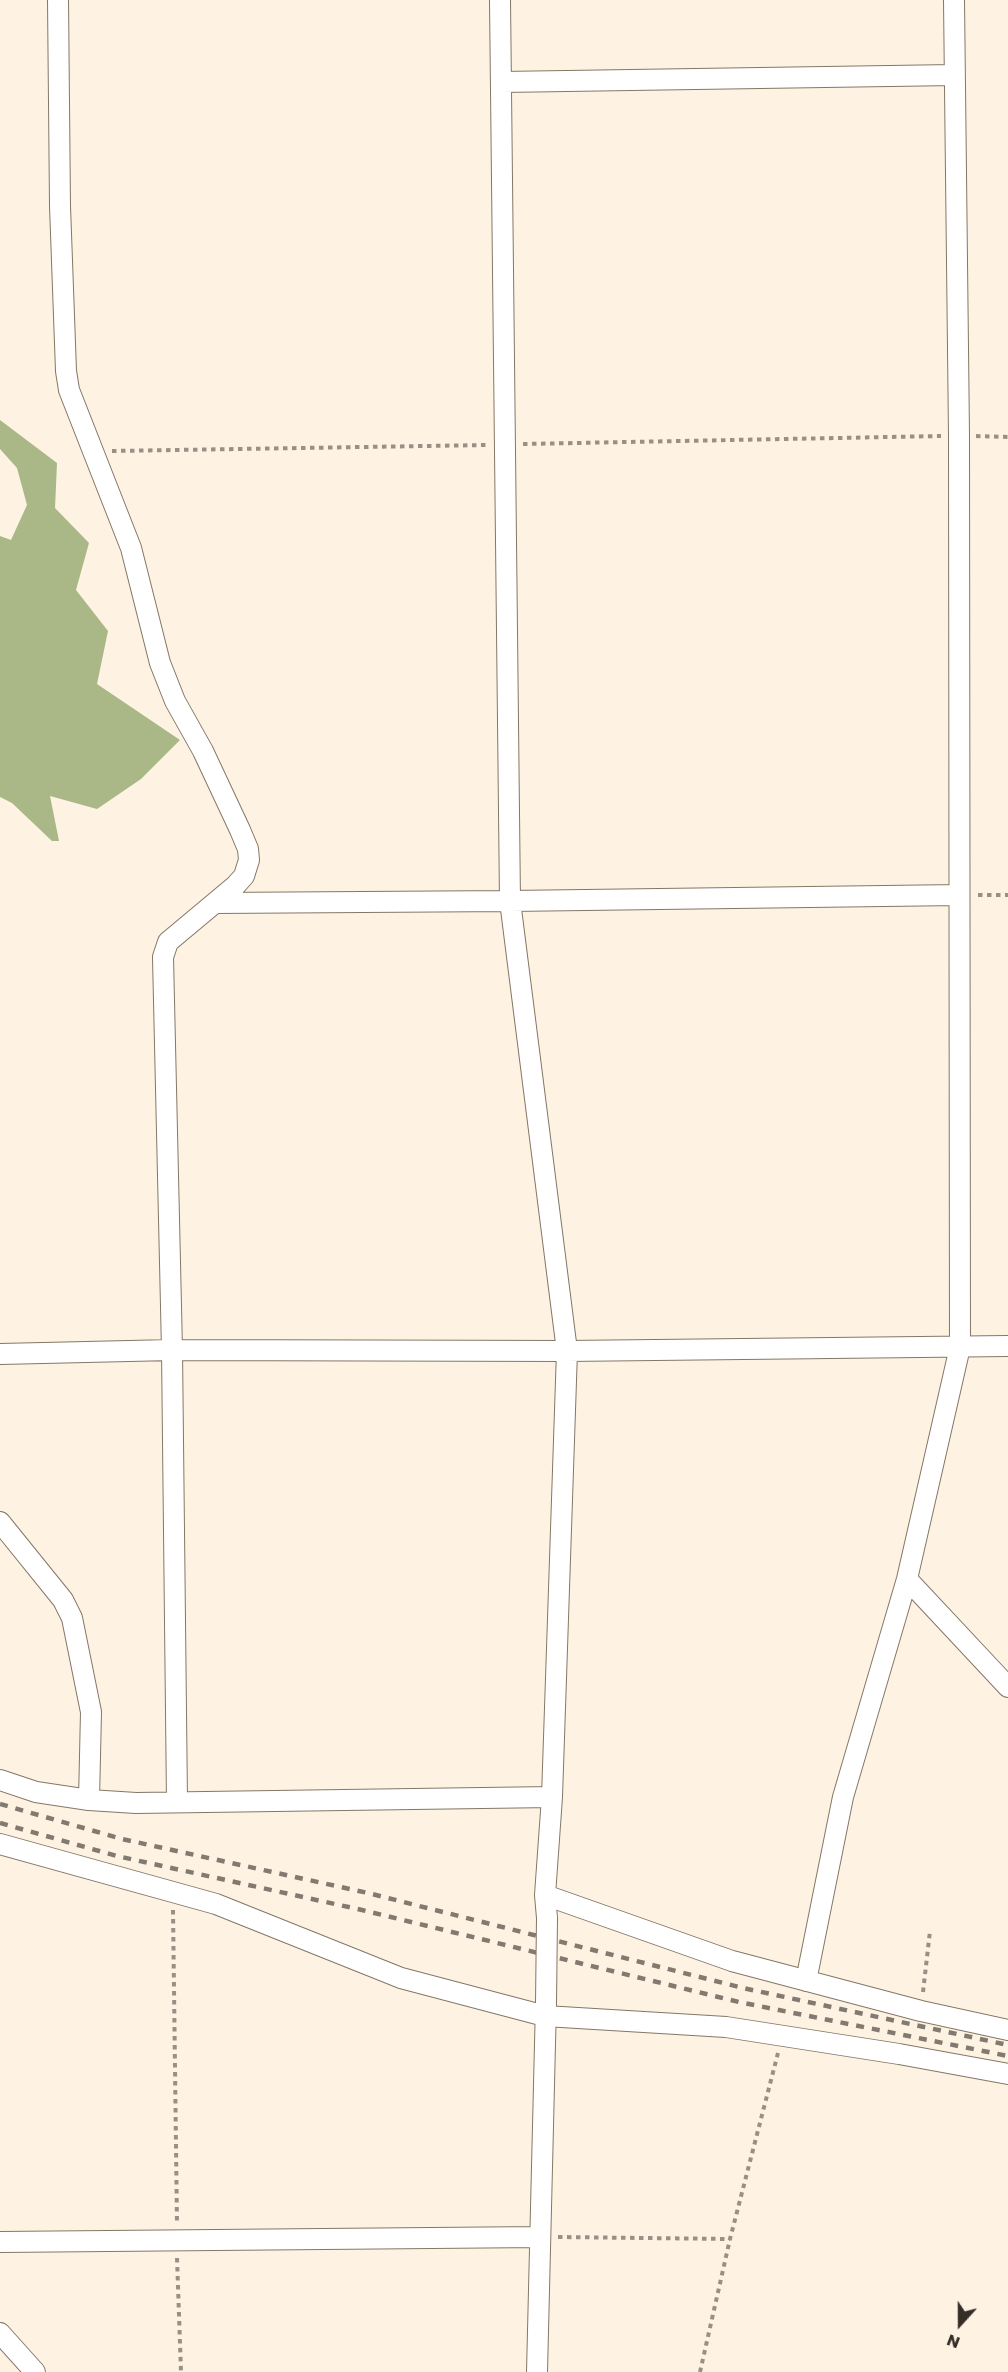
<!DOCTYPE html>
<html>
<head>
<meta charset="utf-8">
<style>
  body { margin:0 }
  #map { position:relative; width:1008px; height:2372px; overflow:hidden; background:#fef2e3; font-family:Poppins,sans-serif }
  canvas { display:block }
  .north { position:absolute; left:930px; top:2294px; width:60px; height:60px; -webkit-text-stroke:4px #fef2e3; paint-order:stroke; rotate:201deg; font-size:16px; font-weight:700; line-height:24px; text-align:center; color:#342e27 }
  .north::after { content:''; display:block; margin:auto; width:21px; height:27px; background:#342e27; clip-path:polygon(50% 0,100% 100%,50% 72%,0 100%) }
</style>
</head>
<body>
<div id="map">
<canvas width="1008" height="2372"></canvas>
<div class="north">N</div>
</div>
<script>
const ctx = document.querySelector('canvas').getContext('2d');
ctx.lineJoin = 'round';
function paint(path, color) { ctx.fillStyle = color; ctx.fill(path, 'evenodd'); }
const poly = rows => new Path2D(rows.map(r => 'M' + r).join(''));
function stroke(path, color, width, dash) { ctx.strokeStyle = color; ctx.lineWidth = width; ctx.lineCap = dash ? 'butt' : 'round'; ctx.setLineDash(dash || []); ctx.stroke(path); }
paint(poly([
  [0,420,57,463,55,508,89,543,76,590,108,631,97,684,180,740,141,779,97,809,50,796,59,841,52,841,12,803,0,797,0,536,11,540,27,505,17,468,0,449]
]), '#aab786');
const minor = poly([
  [58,0,60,206,66,371,69,390,131,548,160,663,175,701,203,751,240,830,248,849,249,860,244,876,235,886,168,942,163,957,172,1350,177,1802],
  [500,0,510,901,567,1351,552,1797,545,1895,547,1918],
  [502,82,954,75],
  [215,903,510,901,959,895],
  [0,1354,172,1350,567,1351,1008,1346],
  [0,1522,63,1600,72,1618,91,1712,89,1800],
  [907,1579,1008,1687],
  [0,1780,36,1792,89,1800,136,1803,552,1797],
  [0,1844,216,1904,401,1978,545,2016,726,2027,899,2054,1008,2074],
  [545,1895,732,1961,921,2011,1008,2030],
  [806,1981,843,1797,907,1579,960,1347,959,436,954,0],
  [0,2242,539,2237],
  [0,2333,35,2372],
  [537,2372,546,2003]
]);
stroke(minor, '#857767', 22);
stroke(poly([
  [976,436,1008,437],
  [523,444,941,436],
  [112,451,488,445],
  [978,895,1008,895],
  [173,1910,177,2224],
  [923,1992,930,1931],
  [558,2237,730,2239],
  [177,2258,181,2372],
  [700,2372,730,2239,778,2053]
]), '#999085', 4, [4.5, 4.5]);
stroke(minor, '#fff', 20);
stroke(poly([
  [0,1804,122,1839,368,1893,743,1988,1008,2045],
  [0,1823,117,1856,362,1910,739,2002,1008,2056]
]), '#827a70', 4.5, [8, 8]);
const minorBridge = poly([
  [546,2003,547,1918]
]);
stroke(minorBridge, '#857767', 22, []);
stroke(minorBridge, '#fff', 20);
</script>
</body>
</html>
